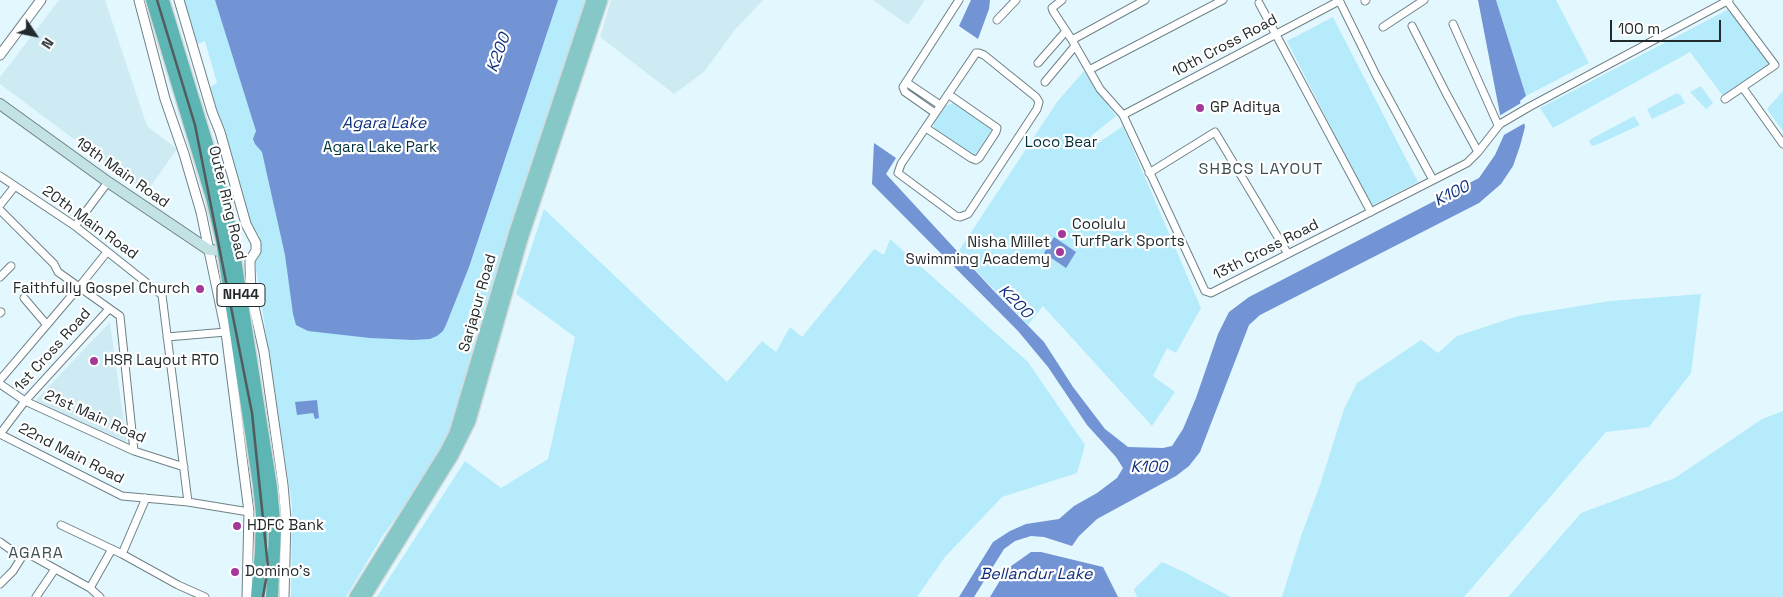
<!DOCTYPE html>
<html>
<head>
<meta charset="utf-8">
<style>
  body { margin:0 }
  #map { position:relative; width:1783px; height:597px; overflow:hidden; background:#e3f8fe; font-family:"Space Grotesk",sans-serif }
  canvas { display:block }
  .north { position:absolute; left:10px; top:10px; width:50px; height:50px; -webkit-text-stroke:4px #fff; paint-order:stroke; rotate:124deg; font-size:14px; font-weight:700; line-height:20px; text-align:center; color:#222a2c }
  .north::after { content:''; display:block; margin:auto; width:18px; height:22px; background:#222a2c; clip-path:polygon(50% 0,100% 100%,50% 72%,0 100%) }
  .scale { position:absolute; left:1610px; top:20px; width:111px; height:22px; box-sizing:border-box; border:2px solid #222a2c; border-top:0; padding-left:6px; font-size:15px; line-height:18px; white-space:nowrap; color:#222a2c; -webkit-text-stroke:4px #fff; paint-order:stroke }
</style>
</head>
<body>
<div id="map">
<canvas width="1783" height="597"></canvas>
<div class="north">N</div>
<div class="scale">100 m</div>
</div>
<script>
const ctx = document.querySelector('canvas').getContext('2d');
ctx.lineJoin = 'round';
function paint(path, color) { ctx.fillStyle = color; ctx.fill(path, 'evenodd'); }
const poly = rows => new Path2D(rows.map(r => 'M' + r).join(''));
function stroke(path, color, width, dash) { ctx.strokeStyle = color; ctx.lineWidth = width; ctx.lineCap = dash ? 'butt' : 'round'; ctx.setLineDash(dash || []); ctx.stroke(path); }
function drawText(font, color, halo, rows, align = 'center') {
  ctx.font = font + ' "Space Grotesk",sans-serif'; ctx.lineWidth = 4.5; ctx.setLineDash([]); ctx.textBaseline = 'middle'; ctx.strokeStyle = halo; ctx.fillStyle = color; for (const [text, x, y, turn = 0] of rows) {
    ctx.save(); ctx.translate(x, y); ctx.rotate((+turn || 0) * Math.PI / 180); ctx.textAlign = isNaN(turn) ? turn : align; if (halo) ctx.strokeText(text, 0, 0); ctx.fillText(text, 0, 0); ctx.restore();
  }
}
paint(poly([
  [59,0,105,0,147,126,177,149,146,193,0,84,0,77],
  [611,0,763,0,734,31,704,72,674,94,600,37],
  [873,0,925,0,908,25],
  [110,322,127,445,35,401]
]), '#ceebf4');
paint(poly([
  [184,0,588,0,530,165,508,239,478,327,451,432,426,476,382,537,346,597,291,597,292,506,255,262,260,255,261,245,259,235,249,225,209,88,217,83,205,41,197,44],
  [1496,0,1556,0,1589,63,1526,96],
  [1729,9,1770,65,1723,96,1690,52,1553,128,1540,108],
  [1333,17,1418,182,1371,206,1287,41],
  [1084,71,1116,116,1091,136,1098,143,1123,126,1201,308,1176,353,1167,348,1153,376,1175,392,1152,426,1043,306,1028,325,958,252,1057,102],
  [1701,86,1713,103,1706,109,1690,92],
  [1783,91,1783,131,1767,109],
  [1677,93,1678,95,1680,94,1685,103,1652,119,1647,109],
  [956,102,993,128,974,157,934,130,934,122,945,106],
  [1634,116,1640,125,1594,146,1591,145,1589,140],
  [544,209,727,382,762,341,776,352,790,327,802,337,874,249,884,255,890,239,1028,362,1085,445,1077,473,1002,497,945,557,917,597,377,597,465,461,501,488,548,459,575,337,516,294],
  [1701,294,1691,373,1649,427,1606,432,1464,597,1282,597,1301,536,1320,485,1344,409,1357,383,1421,340,1438,353,1457,336,1518,316,1610,301],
  [1783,411,1783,597,1508,597,1581,513,1675,478,1762,419],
  [1162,562,1184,572,1231,597,1137,597,1134,589]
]), '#b6ebfb');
paint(poly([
  [215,0,558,0,469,267,446,325,443,331,437,336,430,339,413,340,370,338,308,331,296,325,293,314,285,255,262,152,255,144,253,139,256,131],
  [971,0,990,0,989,9,978,39,959,26],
  [1478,0,1496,0,1526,96,1520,101,1525,127,1520,146,1513,166,1501,184,1479,203,1260,315,1249,325,1200,452,1189,466,1176,476,1097,519,1079,536,1072,546,1044,537,1031,536,1015,541,1004,549,974,597,959,597,993,542,1010,531,1026,524,1059,519,1074,506,1097,493,1117,478,1123,468,1116,457,1087,425,1048,367,1018,331,872,184,874,143,896,158,886,174,992,289,1044,342,1073,387,1105,429,1128,447,1163,448,1172,446,1183,429,1196,398,1218,334,1229,312,1249,297,1479,178,1495,155,1504,135],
  [1054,237,1076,252,1066,268,1044,253],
  [317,400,319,418,315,419,313,413,297,415,295,402],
  [1031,552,1041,552,1103,567,1118,597,990,597,1007,569]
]), '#7293d4');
paint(poly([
  [1521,103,1525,123,1502,136,1499,116]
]), '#e3f8fe');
const minor = poly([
  [1062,0,1052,8,1053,11,1072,40,1100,89,1123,115,1205,291,1211,293,1467,163,1478,152,1500,124,1529,107,1729,0],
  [1339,0,1376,75,1433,180],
  [1365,1,1366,0],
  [1259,3,1371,212],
  [997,20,1016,0],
  [1453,24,1498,125],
  [1412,26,1446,93,1478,152],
  [1383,27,1424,0],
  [1072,40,1145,0],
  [976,53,979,53,984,55,1036,97,1039,102,1037,109,968,214,960,217,956,216,898,173,901,164,976,53],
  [1038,63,1066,31],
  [1089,70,1223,0],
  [906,82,940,105],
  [1045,82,1075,46],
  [1743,88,1783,144],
  [1725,99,1775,65,1727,1],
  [935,113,905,92,903,87,959,0],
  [1123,115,1339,1],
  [926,128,971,158,976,160,979,158,996,132,997,128,948,94],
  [1149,173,1215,132,1288,254],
  [0,176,75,226,162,295,188,502],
  [0,205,15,186],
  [0,210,54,264,58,272,120,316,134,451],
  [75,226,108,182],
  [0,277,11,266],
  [24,298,47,325],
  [0,313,1,312],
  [167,337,226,332],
  [0,380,79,287,107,252],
  [0,384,25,401,134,451,184,467],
  [0,434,122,496,188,502,249,512],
  [0,434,25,401,109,309],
  [61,525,122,554,178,585,205,597],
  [0,542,21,557],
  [122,554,146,498],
  [0,584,13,571,25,552,90,588,100,597],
  [90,588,112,549],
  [36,597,55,569]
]);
const tertiary = poly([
  [139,0,165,99,184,154,201,212,226,332,249,512,247,597],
  [179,0,212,112,220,132,246,224,256,243,256,251,250,260,250,266,251,293,264,352,283,485,286,519,284,597],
  [0,55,41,0]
]);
const secondary = poly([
  [0,104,108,182,203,246,209,250,223,251,230,249]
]);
const primary = poly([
  [355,597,446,451,455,433,514,235,592,0],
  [365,597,453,455,470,421,522,239,602,0]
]);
const trunk = poly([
  [152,0,212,198,222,241,259,485,262,515,261,551,257,597],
  [163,0,226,206,232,240,271,487,275,530,272,597]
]);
stroke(minor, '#6f8187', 9);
stroke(tertiary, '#6f8187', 11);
stroke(secondary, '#6f8187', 12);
stroke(primary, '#d7d9d9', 14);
stroke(trunk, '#d7d9d9', 15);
stroke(minor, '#fff', 7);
stroke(tertiary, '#fff', 9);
stroke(secondary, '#c3e3e3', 10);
stroke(primary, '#86c8c7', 11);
stroke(trunk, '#5eb6b4', 12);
stroke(poly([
  [157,0,195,125,252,413,268,567,263,597]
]), '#515c5f', 2.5);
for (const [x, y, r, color] of [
  [1200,108,5,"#a33899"],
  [1062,234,5,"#a33899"],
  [1060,252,5,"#a33899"],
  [200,289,5,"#a33899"],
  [94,361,5,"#a33899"],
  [237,526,5,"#a33899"],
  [235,572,5,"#a33899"]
]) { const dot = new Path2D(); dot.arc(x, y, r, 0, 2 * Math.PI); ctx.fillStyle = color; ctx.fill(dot); stroke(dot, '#fff', 2); }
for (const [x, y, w] of [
  [241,295,48]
]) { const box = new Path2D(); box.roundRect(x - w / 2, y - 11.5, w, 23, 4); ctx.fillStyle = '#fff'; ctx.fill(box); stroke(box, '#222a2c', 1); }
drawText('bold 14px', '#222a2c', null, [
  ["NH44",241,295]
]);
drawText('15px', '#222a2c', '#fff', [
  ["10th Cross Road",1225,46,-28],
  ["19th Main Road",122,173,35],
  ["Outer Ring Road",227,203,76],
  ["20th Main Road",90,223,36],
  ["13th Cross Road",1266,250,-27],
  ["Sarjapur Road",478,303,-74],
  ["1st Cross Road",53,350,-48],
  ["21st Main Road",95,417,24],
  ["22nd Main Road",71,454,27]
]);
drawText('15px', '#222a2c', '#fff', [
  ["GP Aditya",1210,108],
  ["Coolulu",1072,225],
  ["TurfPark Sports",1072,242],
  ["Nisha Millet",1050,243,"right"],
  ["Swimming Academy",1050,260,"right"],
  ["Faithfully Gospel Church",190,289,"right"],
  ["HSR Layout RTO",104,361],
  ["HDFC Bank",247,526],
  ["Domino's",245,572]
], 'left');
drawText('15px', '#00313c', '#fff', [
  ["Loco Bear",1061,143],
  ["Agara Lake Park",380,148]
]);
drawText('italic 16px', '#0e2f7a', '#fff', [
  ["K200",499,53,-70],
  ["Agara Lake",384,124],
  ["K100",1452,194,-27],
  ["K200",1015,302,45],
  ["K100",1149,468],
  ["Bellandur Lake",1036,575]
]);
ctx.letterSpacing = '1px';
drawText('16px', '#3e5055', '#fff', [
  ["SHBCS LAYOUT",1261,170],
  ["AGARA",36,554]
]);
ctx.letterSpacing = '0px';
</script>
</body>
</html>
